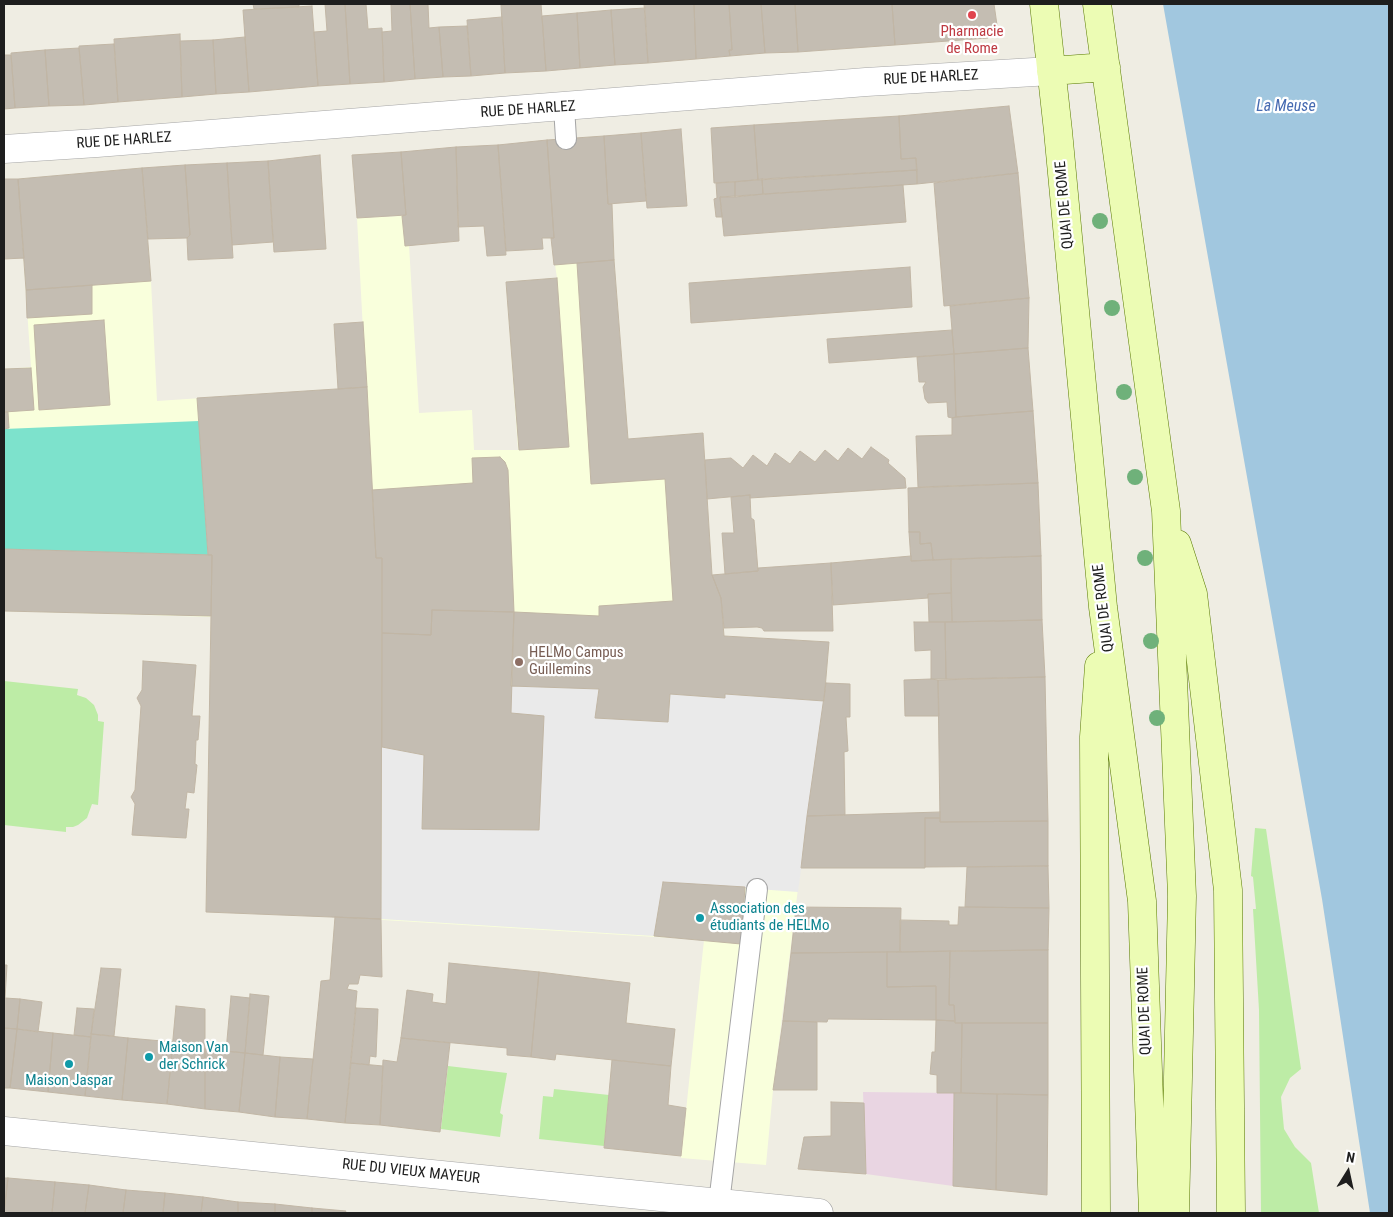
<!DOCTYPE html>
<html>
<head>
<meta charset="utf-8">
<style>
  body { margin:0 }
  #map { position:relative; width:1393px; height:1217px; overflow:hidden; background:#efede3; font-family:"Roboto Condensed",sans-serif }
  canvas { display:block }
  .frame { position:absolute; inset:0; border:5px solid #1e1e1e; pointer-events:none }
  .north { position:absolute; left:1323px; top:1147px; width:50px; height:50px; -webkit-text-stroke:4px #fff; paint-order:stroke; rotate:10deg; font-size:14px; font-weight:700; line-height:20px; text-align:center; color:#1e1e1e }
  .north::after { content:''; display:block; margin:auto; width:18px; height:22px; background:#1e1e1e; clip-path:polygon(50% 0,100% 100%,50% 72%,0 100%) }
</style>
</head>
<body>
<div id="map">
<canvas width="1393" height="1217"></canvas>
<div class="frame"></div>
<div class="north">N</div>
</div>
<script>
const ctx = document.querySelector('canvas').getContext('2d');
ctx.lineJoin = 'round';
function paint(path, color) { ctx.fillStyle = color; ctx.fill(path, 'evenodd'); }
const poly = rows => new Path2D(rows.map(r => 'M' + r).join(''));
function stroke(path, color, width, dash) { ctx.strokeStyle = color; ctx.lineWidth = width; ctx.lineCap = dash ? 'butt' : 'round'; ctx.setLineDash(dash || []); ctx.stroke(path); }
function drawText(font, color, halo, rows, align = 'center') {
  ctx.font = font + ' "Roboto Condensed",sans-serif'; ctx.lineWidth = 4.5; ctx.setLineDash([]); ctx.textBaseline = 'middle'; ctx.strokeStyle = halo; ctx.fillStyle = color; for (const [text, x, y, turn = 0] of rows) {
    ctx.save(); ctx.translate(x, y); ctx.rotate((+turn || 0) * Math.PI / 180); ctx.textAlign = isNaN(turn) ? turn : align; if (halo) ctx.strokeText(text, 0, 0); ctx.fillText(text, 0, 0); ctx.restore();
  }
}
paint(poly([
  [863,1092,954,1093,953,1186,866,1174]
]), '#e9d5e2');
paint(poly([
  [604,136,608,203,612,204,614,260,628,439,703,433,712,575,721,598,724,636,829,642,824,701,807,816,773,1090,766,1165,681,1158,704,940,335,917,206,912,211,617,4,611,4,369,31,367,18,179,142,168,151,281,157,401,366,387,357,218,402,216,405,245,409,245,419,413,472,410,474,450,518,450,506,282,557,278,551,238,554,238,547,140]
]), '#f9ffdc');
paint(poly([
  [4,681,78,689,77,695,86,698,94,705,98,715,98,721,104,722,98,805,92,804,87,818,78,825,73,827,66,827,66,832,4,825],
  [1255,828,1266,829,1301,1069,1290,1078,1281,1097,1284,1129,1295,1147,1311,1163,1319,1213,1261,1213,1259,1010,1253,909,1256,909,1253,877,1251,876],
  [448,1066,507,1073,500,1113,503,1115,500,1137,441,1129],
  [554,1089,609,1095,604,1146,539,1139,543,1096,553,1097]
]), '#bdeca6');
paint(poly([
  [199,421,208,555,4,549,4,429]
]), '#7de2cc');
paint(poly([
  [511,686,599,689,596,718,668,722,670,694,724,698,725,694,824,701,798,892,663,882,654,936,381,919,382,747,424,755,422,829,538,830,543,716,511,713]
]), '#eaeaea');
paint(poly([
  [1163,4,1389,4,1389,1213,1370,1213,1322,899]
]), '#a1c7df');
const building = poly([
  [253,4,299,4,299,7,254,9,253,4],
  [325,4,345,4,350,84,318,86,314,32,327,31,325,4],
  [345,4,366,4,368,29,382,28,384,82,350,84,345,4],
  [391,4,410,4,415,79,384,82,382,32,392,31,391,4],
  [410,4,428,4,429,28,439,27,443,77,415,79,410,4],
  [523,4,541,4,546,71,505,73,501,5,523,4],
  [644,4,694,4,696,59,648,63,644,4],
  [694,4,729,4,732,50,729,50,730,56,696,59,694,4],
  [729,4,761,4,765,53,730,56,729,50,732,50,729,4],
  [761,4,795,4,798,52,765,53,761,4],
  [795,4,892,4,895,45,798,52,795,4],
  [892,4,994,4,997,25,988,38,895,45,892,4],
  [312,6,318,86,249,92,243,10,312,6],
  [645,8,648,63,615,65,611,10,645,8],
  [611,10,615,65,580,68,577,13,611,10],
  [577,13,580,68,546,71,542,16,577,13],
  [502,17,505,73,471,76,467,20,502,17],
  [467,26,471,76,443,77,439,27,467,26],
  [180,34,182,97,118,102,114,39,180,34],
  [245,37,249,92,216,94,213,40,245,37],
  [213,40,216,94,182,97,180,41,213,40],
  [114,44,118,102,84,105,79,46,114,44],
  [79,48,84,105,49,106,45,50,79,48],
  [45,50,49,106,15,108,11,53,45,50],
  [4,55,11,55,15,108,4,109,4,55],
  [1009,106,1018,173,917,184,916,158,901,159,899,116,1009,106],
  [899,116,901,159,916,158,917,170,758,180,754,125,899,116],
  [754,125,758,180,714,183,711,128,754,125],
  [681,129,687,206,647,208,641,133,681,129],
  [641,133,646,201,608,204,604,136,641,133],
  [604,136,608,204,612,204,614,260,554,265,551,238,554,238,547,140,604,136],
  [547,140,554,238,542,238,543,249,506,251,498,145,547,140],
  [498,145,506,255,487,256,484,226,458,227,456,147,498,145],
  [456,147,459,241,405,246,402,216,406,215,401,152,456,147],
  [401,152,406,215,357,218,352,155,401,152],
  [320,155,326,249,274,252,268,161,320,155],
  [268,161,273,242,232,245,227,163,268,161],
  [227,163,233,258,188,260,187,238,190,235,185,165,227,163],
  [185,165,190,235,187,238,148,239,142,168,185,165],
  [142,168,151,281,26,290,18,179,142,168],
  [917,170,917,184,763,194,762,179,917,170],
  [1018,173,1029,298,944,306,934,183,1018,173],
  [4,179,18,179,24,258,4,259,4,179],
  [762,179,763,194,735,197,735,182,762,179],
  [735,182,735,197,720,197,722,217,716,217,714,199,717,198,716,183,735,182],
  [903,185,906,222,724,236,720,197,903,185],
  [614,260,628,439,703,433,712,575,721,598,724,636,829,642,824,701,725,694,725,698,670,694,668,722,595,718,599,689,511,686,514,612,599,616,599,606,673,601,665,479,591,484,577,263,614,260],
  [910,267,912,307,691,323,689,283,910,267],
  [557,278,569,447,519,450,506,282,557,278],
  [92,285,92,314,27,318,26,290,92,285],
  [1029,298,1028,348,954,354,950,306,1029,298],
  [104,320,110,405,39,410,34,325,104,320],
  [363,322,367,387,338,389,334,324,363,322],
  [952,330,954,354,829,363,827,339,952,330],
  [1028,348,1033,411,956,417,954,354,1028,348],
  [954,354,956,417,952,418,948,417,947,402,928,403,925,399,923,387,926,382,919,382,917,357,954,354],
  [31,368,34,410,4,412,4,369,31,368],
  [367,387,376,558,382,558,381,919,206,912,212,555,208,555,197,398,367,387],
  [1033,411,1038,483,918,487,916,436,952,435,952,418,956,417,1033,411],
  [4,412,8,412,9,428,4,429,4,412],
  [871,447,889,460,888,463,905,478,906,488,750,498,750,495,707,499,705,460,731,458,743,468,753,455,767,466,775,453,790,464,800,451,815,462,825,450,838,461,848,448,862,459,871,447],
  [500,457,505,462,508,470,514,612,432,610,431,635,382,633,382,558,376,558,372,490,473,483,472,458,500,457],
  [1038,483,1041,556,933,560,931,543,920,544,920,532,909,532,908,488,1038,483],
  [750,495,751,518,754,520,758,571,725,574,722,533,734,533,731,497,750,495],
  [909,532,920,532,920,544,931,543,933,560,911,561,909,532],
  [4,549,212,555,211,616,4,611,4,549],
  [911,556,911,561,951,559,951,593,928,594,928,598,833,605,831,563,911,556],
  [1041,556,1042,620,952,622,951,559,1041,556],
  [831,563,833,631,764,631,762,628,757,627,724,628,721,598,712,575,758,571,758,568,831,563],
  [951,593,952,622,929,622,928,594,951,593],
  [432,610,514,612,511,713,544,716,539,830,422,829,424,755,382,747,382,633,431,635,432,610],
  [1042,620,1045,677,946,679,945,622,1042,620],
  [914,622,945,622,946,679,931,679,931,650,915,651,914,622],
  [143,661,196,665,192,716,200,716,198,740,196,740,195,764,197,765,194,793,187,792,185,809,189,809,186,838,132,835,135,804,131,797,135,790,141,706,137,698,142,690,143,661],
  [1045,677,1048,821,940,822,938,680,1045,677],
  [931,679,938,680,939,716,905,716,904,680,931,679],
  [826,683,850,684,850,717,846,717,848,751,844,752,845,815,807,816,826,683],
  [940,812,940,818,925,818,925,868,801,868,807,816,940,812],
  [925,818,940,818,940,822,1048,821,1048,866,925,867,925,818],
  [1048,866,1049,908,965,907,967,867,1048,866],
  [663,882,745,887,741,944,654,936,663,882],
  [796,907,901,908,900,952,791,953,796,907],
  [959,907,1049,908,1048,950,900,952,900,920,949,921,949,925,958,925,959,907],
  [335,917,381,919,382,977,360,975,358,984,349,984,347,989,357,991,345,1123,307,1119,321,981,330,980,335,917],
  [1048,950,1048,1023,955,1023,954,1005,949,1005,950,951,1048,950],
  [950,951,949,1005,954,1005,955,1021,936,1020,936,986,887,987,887,952,950,951],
  [887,952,887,987,936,986,936,1020,828,1019,827,1022,783,1021,791,953,887,952],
  [449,963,539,972,531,1057,507,1055,507,1048,401,1038,407,990,433,994,432,1002,446,1004,449,963],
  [4,965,7,965,5,998,20,999,17,1029,4,1028,4,965],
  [101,968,121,969,114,1036,91,1034,101,968],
  [539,972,630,983,626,1023,675,1029,671,1066,556,1054,555,1060,531,1057,539,972],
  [250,994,269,996,263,1055,245,1053,250,994],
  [231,996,250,998,245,1053,226,1051,231,996],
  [20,999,42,1002,38,1032,17,1029,20,999],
  [176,1006,205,1009,205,1109,167,1104,176,1006],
  [77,1008,94,1009,91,1037,74,1035,77,1008],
  [356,1008,378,1009,376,1057,370,1056,369,1065,351,1063,356,1008],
  [936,1020,955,1021,955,1023,962,1023,961,1093,937,1093,937,1075,930,1074,932,1052,935,1052,936,1020],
  [783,1021,817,1022,817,1090,773,1090,783,1021],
  [962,1023,1048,1023,1048,1095,961,1093,962,1023],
  [4,1028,17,1029,10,1088,4,1088,4,1028],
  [17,1029,53,1033,48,1092,10,1088,17,1029],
  [53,1033,91,1037,85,1096,48,1092,53,1033],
  [91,1034,128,1038,122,1100,85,1096,91,1034],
  [128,1038,173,1042,167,1104,122,1100,128,1038],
  [401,1038,450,1043,440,1132,380,1125,383,1060,397,1062,401,1038],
  [205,1049,245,1053,239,1112,205,1109,205,1049],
  [245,1053,280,1057,275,1117,239,1112,245,1053],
  [280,1057,313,1059,307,1119,275,1117,280,1057],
  [612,1060,671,1066,668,1105,686,1108,681,1156,604,1148,612,1060],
  [351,1063,383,1066,380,1125,345,1123,351,1063],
  [954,1093,997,1094,996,1190,953,1186,954,1093],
  [997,1094,1048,1095,1047,1195,996,1190,997,1094],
  [831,1102,864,1103,866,1174,798,1169,804,1137,831,1136,831,1102],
  [4,1178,8,1178,4,1213,4,1178],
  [8,1178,55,1182,52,1213,4,1213,8,1178],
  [55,1182,89,1185,85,1213,52,1213,55,1182],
  [89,1185,126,1190,123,1213,85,1213,89,1185],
  [126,1190,165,1193,163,1213,123,1213,126,1190],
  [165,1193,203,1197,201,1213,163,1213,165,1193],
  [203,1197,238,1202,238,1213,201,1213,203,1197],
  [238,1202,275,1204,275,1213,238,1213,238,1202],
  [275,1204,312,1208,312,1213,275,1213,275,1204],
  [312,1208,346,1211,345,1213,312,1213,312,1208]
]);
paint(building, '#c4bdb2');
stroke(building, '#c1b6a5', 1);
const service = poly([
  [564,107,566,139],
  [719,1203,757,889]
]);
const minor = poly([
  [4,149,97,143,866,82,1051,71],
  [4,1131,819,1213]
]);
const secondary = poly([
  [1044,4,1058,131,1103,607,1142,901,1153,1213],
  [1097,4,1166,511,1182,896,1175,1213],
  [1051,71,1106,67],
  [1177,544,1193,594,1228,890,1231,1213],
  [1096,1213,1094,737,1099,666]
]);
stroke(service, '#a5a5a5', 22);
stroke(minor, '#a5a5a5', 29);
stroke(secondary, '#587900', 29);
stroke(service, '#fff', 20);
stroke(minor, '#fff', 28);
stroke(secondary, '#ecfcb4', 28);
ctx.fillStyle = '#6fb17a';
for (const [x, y] of [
  [1100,221],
  [1112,308],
  [1124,392],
  [1135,477],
  [1145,558],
  [1151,641],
  [1157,718]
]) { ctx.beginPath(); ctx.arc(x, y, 8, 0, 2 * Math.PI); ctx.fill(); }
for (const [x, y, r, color] of [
  [972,15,5,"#e0444e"],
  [519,662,5,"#8d6e63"],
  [700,918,5,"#0f9aa8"],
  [149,1057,5,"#0f9aa8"],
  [69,1064,5,"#0f9aa8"]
]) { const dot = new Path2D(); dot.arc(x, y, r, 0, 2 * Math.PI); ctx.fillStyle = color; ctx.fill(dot); stroke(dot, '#fff', 2); }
drawText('15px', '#be3a42', '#fff', [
  ["Pharmacie",972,32],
  ["de Rome",972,49]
]);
drawText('15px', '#1e1e1e', '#fff', [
  ["RUE DE HARLEZ",931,78,-3],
  ["RUE DE HARLEZ",528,110,-4],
  ["RUE DE HARLEZ",124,141,-4],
  ["QUAI DE ROME",1065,205,-95],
  ["QUAI DE ROME",1104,608,-97],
  ["QUAI DE ROME",1145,1011,-92],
  ["RUE DU VIEUX MAYEUR",411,1172,6]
]);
drawText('15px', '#785e54', '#fff', [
  ["HELMo Campus",529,653],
  ["Guillemins",529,670]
], 'left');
drawText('15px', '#0d838f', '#fff', [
  ["Association des",710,909],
  ["étudiants de HELMo",710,926],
  ["Maison Van",159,1048],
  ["der Schrick",159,1065],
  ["Maison Jaspar",69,1081,"center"]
], 'left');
drawText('italic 16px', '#466ab1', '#fff', [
  ["La Meuse",1286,107]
]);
</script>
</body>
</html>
